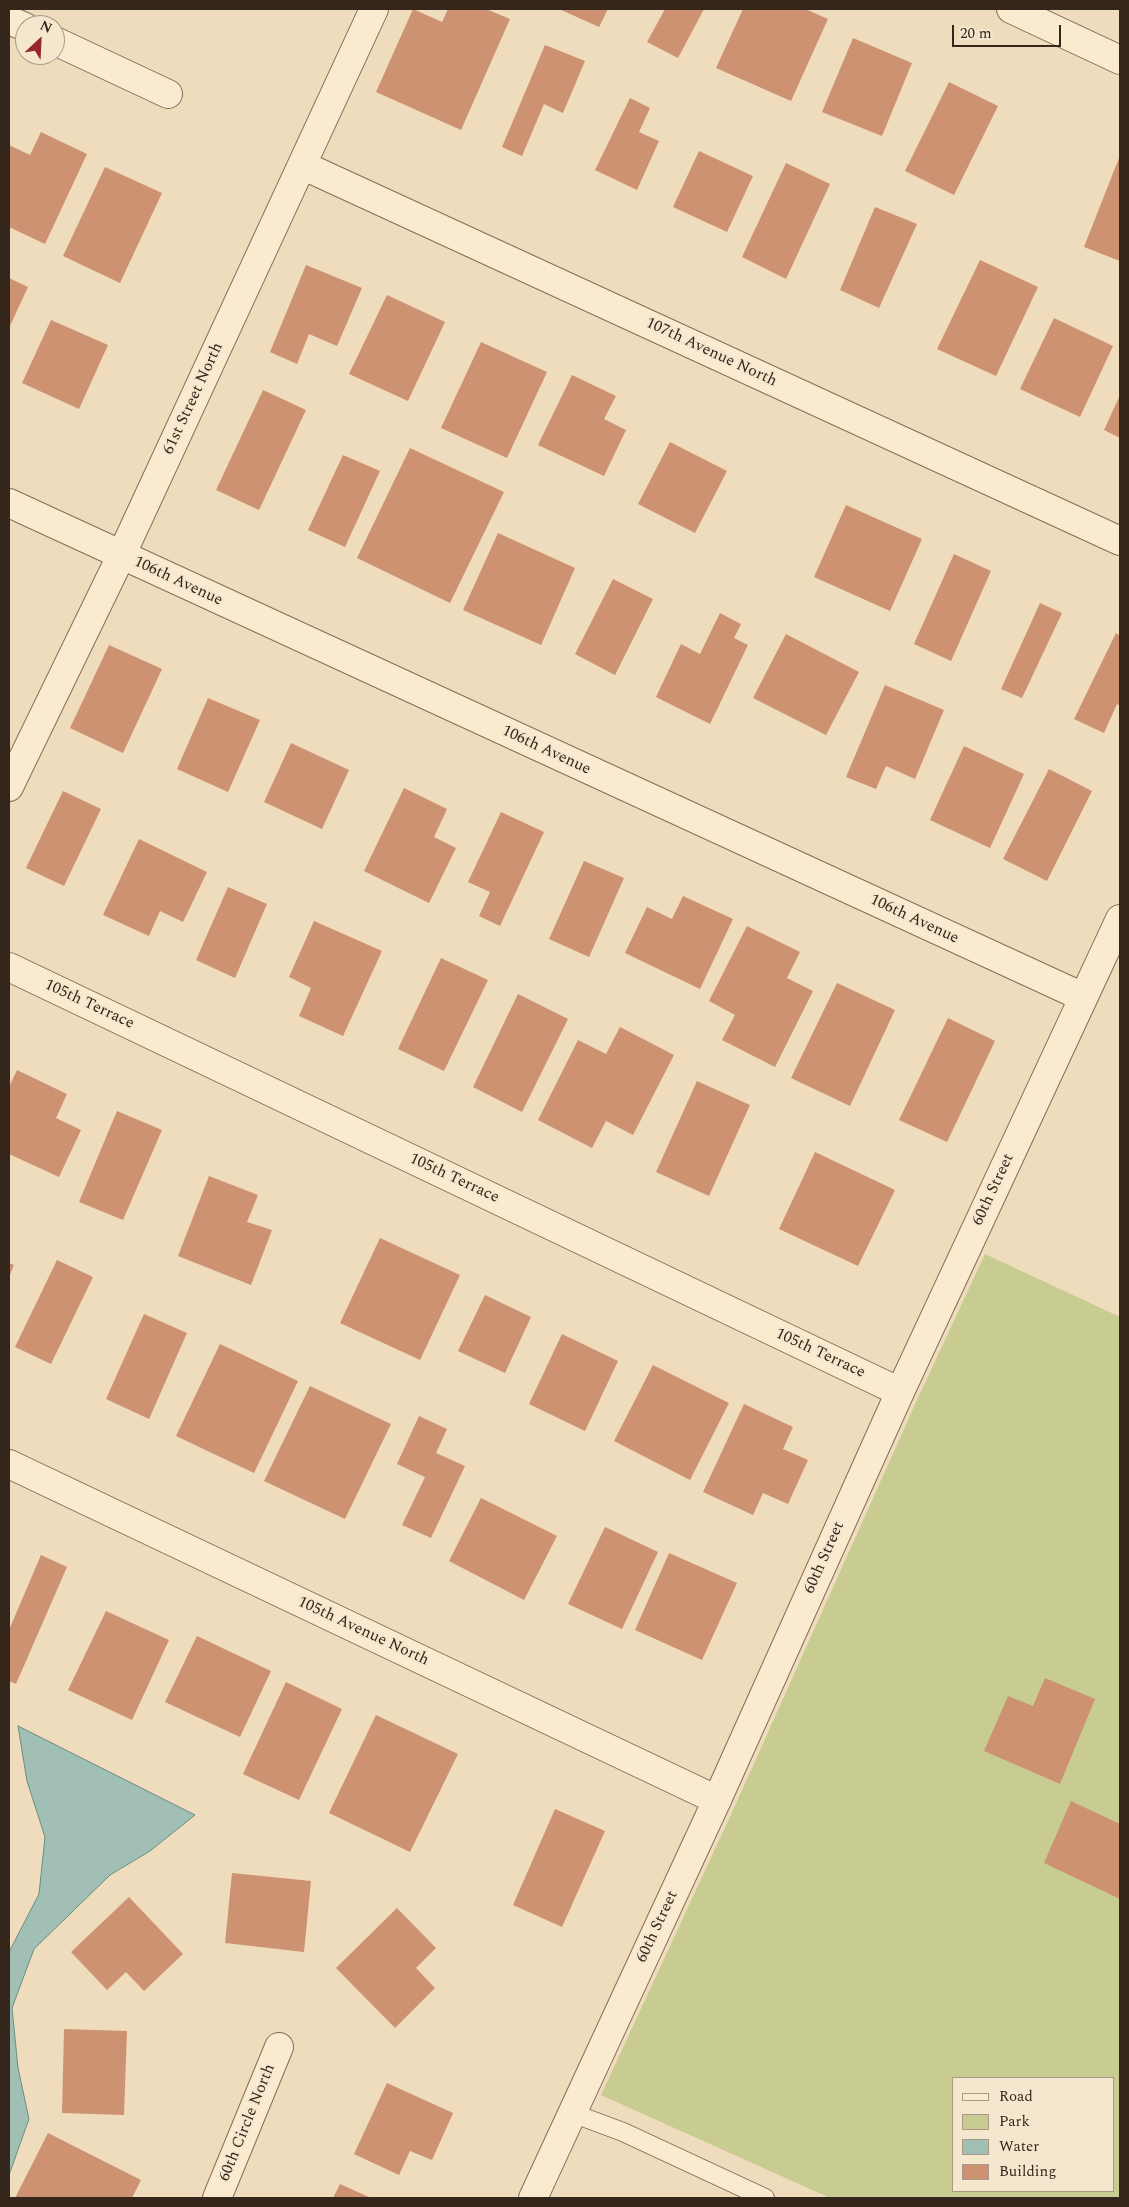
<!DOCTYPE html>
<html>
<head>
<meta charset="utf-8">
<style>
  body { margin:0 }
  #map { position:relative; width:1129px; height:2207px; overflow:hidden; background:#eedcbd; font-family:Spectral,serif }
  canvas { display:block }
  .frame { position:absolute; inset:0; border:10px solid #35261b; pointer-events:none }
  .legend { position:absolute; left:952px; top:2077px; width:162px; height:115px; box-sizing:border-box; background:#f5e7cd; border:1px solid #a89a86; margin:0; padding:6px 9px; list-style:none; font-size:15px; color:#35261b }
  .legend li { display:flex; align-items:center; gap:10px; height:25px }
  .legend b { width:25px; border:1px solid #a89a86 }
  .north { position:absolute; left:15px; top:15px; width:50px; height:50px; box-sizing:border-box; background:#f5e7cd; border:1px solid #a89a86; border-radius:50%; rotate:25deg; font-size:14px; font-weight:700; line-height:20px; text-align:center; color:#35261b }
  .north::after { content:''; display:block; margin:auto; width:18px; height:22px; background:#96262d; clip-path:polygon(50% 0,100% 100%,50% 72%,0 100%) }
  .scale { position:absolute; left:952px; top:25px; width:109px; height:22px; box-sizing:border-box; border:2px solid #35261b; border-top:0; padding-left:6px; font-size:15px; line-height:18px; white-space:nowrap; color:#35261b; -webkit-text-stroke:4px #f5e7cd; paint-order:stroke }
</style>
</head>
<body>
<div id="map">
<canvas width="1129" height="2207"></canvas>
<div class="frame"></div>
<ul class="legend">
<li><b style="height:6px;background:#f9ead0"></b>Road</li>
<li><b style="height:14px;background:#c8cc91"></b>Park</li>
<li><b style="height:14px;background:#a1bfb4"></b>Water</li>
<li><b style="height:14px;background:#cd9272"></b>Building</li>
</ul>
<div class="north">N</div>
<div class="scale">20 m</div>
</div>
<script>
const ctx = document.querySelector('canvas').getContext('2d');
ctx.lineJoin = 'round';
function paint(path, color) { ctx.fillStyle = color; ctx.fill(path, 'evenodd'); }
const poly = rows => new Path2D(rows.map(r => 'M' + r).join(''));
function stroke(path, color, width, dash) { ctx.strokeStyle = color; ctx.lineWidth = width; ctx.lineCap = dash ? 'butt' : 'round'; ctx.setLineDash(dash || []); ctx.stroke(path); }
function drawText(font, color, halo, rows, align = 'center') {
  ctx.font = font + ' Spectral,serif'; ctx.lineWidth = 4; ctx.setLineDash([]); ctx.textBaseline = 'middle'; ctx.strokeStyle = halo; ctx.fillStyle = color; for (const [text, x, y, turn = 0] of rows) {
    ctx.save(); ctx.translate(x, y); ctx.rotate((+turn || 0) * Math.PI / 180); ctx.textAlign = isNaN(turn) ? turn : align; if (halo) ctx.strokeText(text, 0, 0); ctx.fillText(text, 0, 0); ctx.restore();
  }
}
paint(poly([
  [985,1254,1120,1317,1120,2198,830,2198,601,2095,734,1808,917,1400],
  [953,2078,1113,2078,1113,2191,953,2191]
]), '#c8cc91');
const water = poly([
  [18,1726,195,1815,150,1851,110,1875,34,1949,12,2008,18,2068,29,2119,9,2175,9,1952,39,1894,45,1837,27,1781,18,1726]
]);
paint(water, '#a1bfb4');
stroke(water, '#698d81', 1);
paint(poly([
  [413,9,442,22,448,9,486,9,510,19,461,130,376,92],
  [559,9,608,9,599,27],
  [665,9,704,9,678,58,647,42],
  [743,9,805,9,828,19,791,101,716,68],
  [853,38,912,63,882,136,822,112],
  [545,45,585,61,563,113,544,104,522,156,502,147],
  [949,82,998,106,954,195,905,171],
  [630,98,650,108,639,132,659,141,637,190,595,170],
  [41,132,87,154,45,244,9,227,9,145,30,155],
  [699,151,753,176,727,232,673,207],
  [1119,158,1120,159,1120,261,1084,247],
  [786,163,830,184,786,279,742,257],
  [105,167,162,193,120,283,63,256],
  [875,207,917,224,879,308,840,290],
  [980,260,1038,287,996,376,937,349],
  [306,265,362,288,337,346,309,334,297,364,270,352],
  [9,278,28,287,9,328],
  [387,295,445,322,408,401,349,374],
  [1054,318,1113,346,1080,417,1020,389],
  [51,320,108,345,79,409,22,383],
  [481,342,547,372,507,458,441,428],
  [572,375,616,396,604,419,626,430,604,476,538,445],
  [263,390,306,410,259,510,216,490],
  [1120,395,1120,438,1104,430],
  [670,442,727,471,695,533,638,504],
  [410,448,504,492,450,603,357,558],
  [343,455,380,471,345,547,308,530],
  [846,505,922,539,890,611,814,577],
  [498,533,575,568,541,645,463,610],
  [954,554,991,571,951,661,914,644],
  [613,579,653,599,615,675,575,654],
  [1040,603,1062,613,1022,698,1001,689],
  [720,613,741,624,734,638,748,645,710,724,656,697,681,644,700,654],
  [1116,633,1120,636,1120,706,1117,704,1104,733,1074,719],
  [786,634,859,672,826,735,753,698],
  [109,645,162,669,123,753,70,728],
  [885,685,944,710,915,779,886,766,876,789,846,777],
  [208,698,260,720,228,792,177,769],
  [291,743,349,770,322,829,264,802],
  [964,746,1024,774,990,848,930,820],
  [1049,769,1092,791,1047,881,1003,859],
  [404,788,447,809,434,837,456,848,429,903,364,871],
  [63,791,101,809,64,886,26,868],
  [501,812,544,832,500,926,479,916,490,892,468,882],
  [139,839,207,872,183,922,160,911,149,936,103,915],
  [584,861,624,878,589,957,549,939],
  [228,887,267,904,235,978,196,960],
  [683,896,733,919,700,989,625,953,647,907,672,919],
  [314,921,382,951,343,1036,299,1016,311,988,289,977],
  [747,926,800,952,787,978,813,991,775,1067,722,1040,735,1015,709,1001],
  [441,958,488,980,444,1071,398,1049],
  [837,983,895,1010,850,1106,791,1078],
  [518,994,568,1019,522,1112,473,1087],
  [948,1018,995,1041,947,1142,899,1120],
  [620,1027,674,1055,633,1135,606,1121,592,1148,538,1120,578,1040,606,1054],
  [17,1070,67,1094,56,1118,81,1130,59,1177,9,1154,9,1087],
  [697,1081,750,1105,709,1196,656,1172],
  [117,1111,162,1130,123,1220,79,1202],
  [815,1152,895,1190,858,1266,779,1229],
  [209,1176,258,1195,247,1222,272,1230,251,1285,178,1256],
  [380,1238,460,1275,420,1360,340,1323],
  [57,1260,93,1277,51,1364,15,1347],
  [9,1263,14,1265,9,1277],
  [485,1295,531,1317,505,1373,458,1351],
  [144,1314,187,1333,149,1419,106,1399],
  [562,1334,618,1361,585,1431,529,1404],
  [220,1344,298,1381,254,1473,176,1436],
  [653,1365,729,1403,690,1480,614,1441],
  [310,1386,391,1424,345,1519,264,1481],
  [744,1404,793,1427,783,1449,808,1460,788,1504,763,1493,753,1515,703,1492],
  [419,1416,447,1429,436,1453,465,1466,431,1538,402,1525,425,1477,397,1464],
  [481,1498,557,1536,524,1600,449,1561],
  [605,1527,658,1552,622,1629,568,1604],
  [669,1553,737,1583,702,1660,635,1630],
  [41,1555,67,1567,16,1684,9,1681,9,1630],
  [106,1611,169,1640,132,1720,68,1690],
  [197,1636,271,1671,240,1737,165,1702],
  [1045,1678,1095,1699,1060,1784,984,1751,1008,1696,1033,1706],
  [286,1682,342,1709,299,1800,243,1774],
  [376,1715,458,1754,410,1852,329,1813],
  [1071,1801,1120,1824,1120,1899,1044,1863],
  [555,1809,605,1831,562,1927,513,1905],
  [232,1873,311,1881,304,1952,225,1943],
  [129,1897,183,1954,144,1991,126,1972,107,1990,71,1952],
  [397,1908,436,1948,416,1968,435,1988,395,2028,336,1968],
  [64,2029,127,2031,124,2115,62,2113],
  [387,2083,453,2113,432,2160,410,2151,399,2175,354,2154],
  [48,2133,141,2180,132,2198,15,2198],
  [340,2184,371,2198,333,2198]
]), '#cd9272');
const service = poly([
  [572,2113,623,2132,765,2198]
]);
const minor = poly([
  [1011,9,1120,60],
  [9,20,25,27],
  [55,41,168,94],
  [302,165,1120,541],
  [9,503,1083,997],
  [9,787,121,556,374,9],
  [9,967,900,1392],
  [9,1464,717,1800],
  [217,2198,279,2047]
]);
const tertiary = poly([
  [533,2198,717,1800,900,1392,1120,919]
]);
stroke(service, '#866d56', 20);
stroke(minor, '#866d56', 30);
stroke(tertiary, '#866d56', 30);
stroke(service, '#f9ead0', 18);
stroke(minor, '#f9ead0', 28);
stroke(tertiary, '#f9ead0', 28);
drawText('16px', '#35261b', '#f5e7cd', [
  ["107th Avenue North",711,353,25],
  ["61st Street North",194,399,-65],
  ["106th Avenue",178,582,25],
  ["106th Avenue",546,751,25],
  ["106th Avenue",914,920,25],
  ["105th Terrace",89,1005,25],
  ["105th Terrace",454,1179,25],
  ["60th Street",994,1190,-65],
  ["105th Terrace",820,1354,25],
  ["60th Street",825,1558,-66],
  ["105th Avenue North",363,1632,25],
  ["60th Street",658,1927,-65],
  ["60th Circle North",248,2123,-68]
]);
</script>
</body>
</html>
